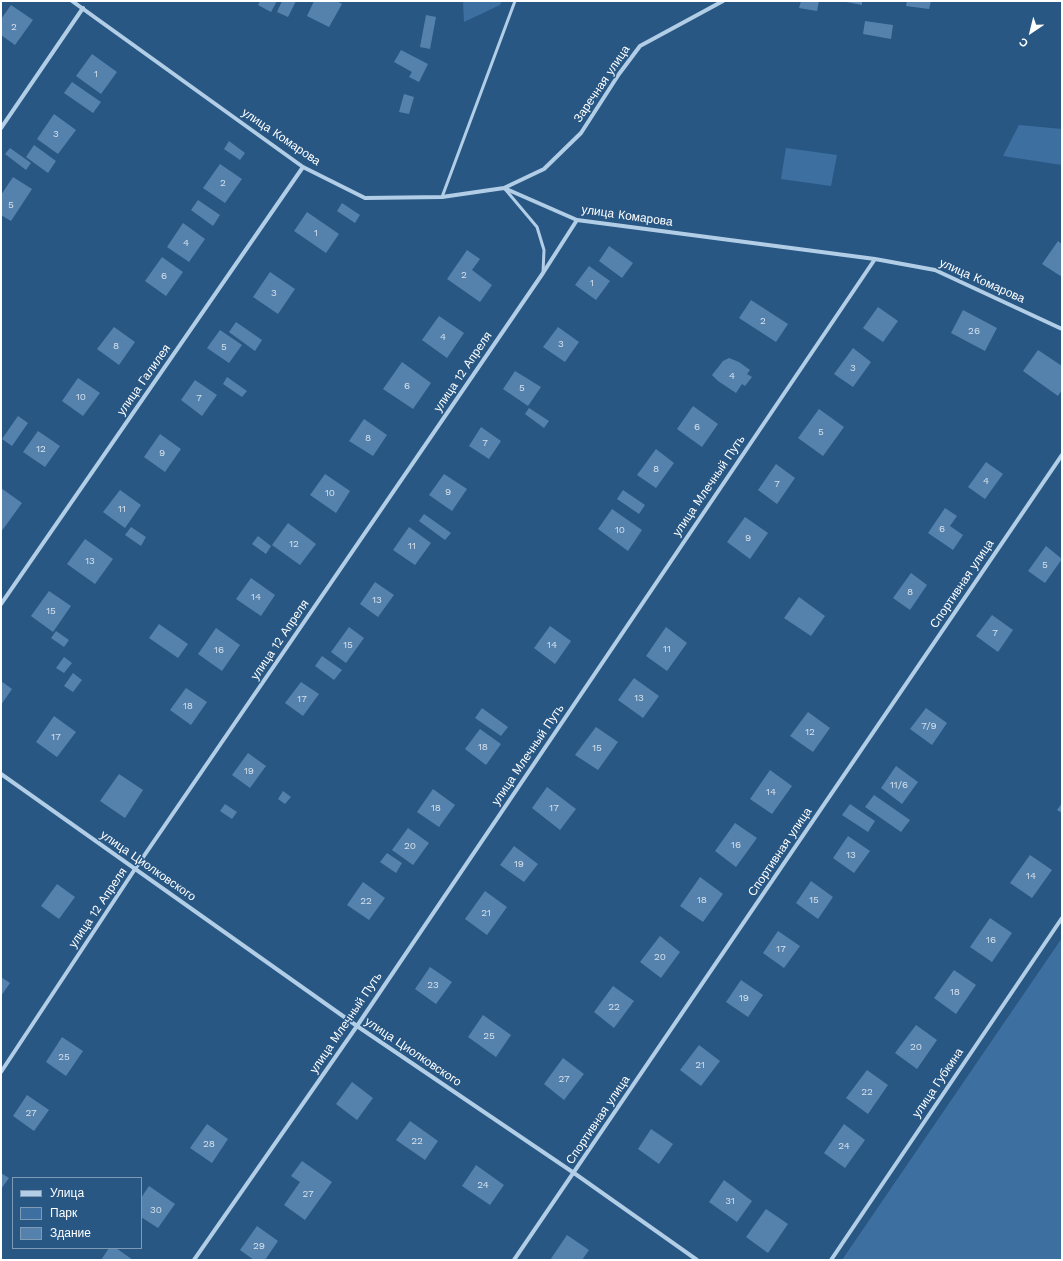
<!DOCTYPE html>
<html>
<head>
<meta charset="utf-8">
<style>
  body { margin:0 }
  #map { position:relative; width:1063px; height:1261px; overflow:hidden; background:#285784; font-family:"Work Sans",sans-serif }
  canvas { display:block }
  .frame { position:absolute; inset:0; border:2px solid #fff; pointer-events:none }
  .legend { position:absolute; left:12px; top:1177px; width:130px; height:72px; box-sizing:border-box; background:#285784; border:1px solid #7e9ab5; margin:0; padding:5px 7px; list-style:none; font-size:12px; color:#fff }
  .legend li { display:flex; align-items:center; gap:8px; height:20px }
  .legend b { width:20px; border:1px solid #7e9ab5 }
  .north { position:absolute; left:1011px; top:12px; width:40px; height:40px; -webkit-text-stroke:3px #285784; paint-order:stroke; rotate:215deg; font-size:11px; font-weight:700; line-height:16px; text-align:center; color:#fff }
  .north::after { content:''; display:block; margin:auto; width:14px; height:18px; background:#fff; clip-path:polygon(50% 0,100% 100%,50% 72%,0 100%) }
</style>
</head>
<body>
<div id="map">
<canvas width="1063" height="1261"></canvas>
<div class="frame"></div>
<ul class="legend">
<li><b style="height:5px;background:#b2cee7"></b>Улица</li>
<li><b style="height:11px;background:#3d70a0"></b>Парк</li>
<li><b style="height:11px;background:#5582ad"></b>Здание</li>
</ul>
<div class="north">С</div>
</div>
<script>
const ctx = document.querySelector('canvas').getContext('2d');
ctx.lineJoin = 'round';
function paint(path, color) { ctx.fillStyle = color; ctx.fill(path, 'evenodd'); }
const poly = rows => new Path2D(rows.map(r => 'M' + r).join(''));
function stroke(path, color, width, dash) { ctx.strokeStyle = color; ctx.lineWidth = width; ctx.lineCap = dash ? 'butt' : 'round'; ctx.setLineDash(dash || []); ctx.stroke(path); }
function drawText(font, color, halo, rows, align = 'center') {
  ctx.font = font + ' "Work Sans",sans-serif'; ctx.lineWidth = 3; ctx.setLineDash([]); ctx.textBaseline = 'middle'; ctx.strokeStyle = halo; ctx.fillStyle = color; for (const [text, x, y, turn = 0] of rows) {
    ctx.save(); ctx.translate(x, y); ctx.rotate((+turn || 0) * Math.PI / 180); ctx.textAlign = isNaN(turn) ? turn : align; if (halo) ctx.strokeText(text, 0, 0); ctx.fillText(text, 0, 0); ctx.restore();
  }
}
paint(poly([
  [463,1,502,1,500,5,464,22],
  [1019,125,1062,129,1062,165,1003,156],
  [786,148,837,155,831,186,781,179],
  [1062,938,1062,1260,842,1260]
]), '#3d70a0');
paint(poly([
  [260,1,277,1,271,12,258,5],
  [282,1,296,1,288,17,277,12],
  [314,1,337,1,342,4,329,27,307,16],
  [801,1,819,1,817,11,799,8],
  [841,1,862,1,862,5],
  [907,1,931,1,929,9,906,6],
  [11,5,33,20,15,45,1,35,1,19],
  [426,15,436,17,430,49,420,47],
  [865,21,893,25,891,39,863,34],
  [401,50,428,64,419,82,409,77,412,72,394,62],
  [92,54,117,72,101,94,76,76],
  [72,82,101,102,93,113,64,93],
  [404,94,414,97,409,114,399,112],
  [54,114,76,130,58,154,37,139],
  [229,141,245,153,240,160,224,149],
  [34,145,56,161,48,173,26,157],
  [10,148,31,163,26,170,5,154],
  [220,164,242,179,225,203,203,188],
  [13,177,32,189,11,221,1,215,1,195],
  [198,200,220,215,213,226,191,210],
  [342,203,360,215,355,223,337,211],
  [307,212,339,234,326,253,294,231],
  [183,223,205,239,189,262,167,247],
  [1058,241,1062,244,1062,277,1042,264],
  [609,246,633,263,622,278,599,261],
  [467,250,480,259,472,270,492,285,480,302,447,279],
  [162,257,183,272,166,296,145,281],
  [589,266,610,281,596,300,575,285],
  [270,272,295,289,278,314,253,297],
  [751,300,788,324,776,342,739,318],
  [878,307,898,321,883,342,863,328],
  [963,310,997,328,985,351,951,333],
  [439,316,464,333,447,358,422,340],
  [236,322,262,340,255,351,229,332],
  [114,327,135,342,119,365,97,349],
  [558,327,579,342,565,362,543,347],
  [220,330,242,345,229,363,207,348],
  [853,348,871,362,853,387,834,374],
  [1038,350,1062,366,1062,390,1058,396,1023,371],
  [729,358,739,362,750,370,747,374,752,377,745,386,742,384,736,393,718,381,712,375,723,361],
  [402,362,431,383,413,409,383,389],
  [515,371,541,387,528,406,503,389],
  [227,377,247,391,242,397,223,384],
  [78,378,100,393,83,416,62,401],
  [195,380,217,395,202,416,181,400],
  [693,406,718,424,702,447,677,429],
  [529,408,549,421,544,428,525,414],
  [819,409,844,427,823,456,798,438],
  [18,416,28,423,12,446,2,439],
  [364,419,387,435,373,456,349,441],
  [481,427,501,441,489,459,469,446],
  [38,431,60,446,45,467,23,452],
  [160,434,181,449,165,472,144,457],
  [656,449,674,463,656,488,637,475],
  [986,462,1003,474,985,499,968,487],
  [776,464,795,478,777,504,758,490],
  [325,474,350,491,336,513,310,495],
  [444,474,467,489,452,511,429,495],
  [1,488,22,503,1,532],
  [120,490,141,505,125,528,103,512],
  [623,490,645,505,639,514,617,499],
  [945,508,957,516,950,526,963,535,953,550,928,533],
  [612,509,642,530,628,551,598,529],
  [424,514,451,533,445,540,419,521],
  [745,517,768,533,750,559,727,542],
  [288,523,316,544,300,565,272,545],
  [131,527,146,537,141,546,125,535],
  [409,527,431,543,415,565,393,550],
  [258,536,271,546,266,554,252,544],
  [85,539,113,559,95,584,67,564],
  [1046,546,1062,559,1045,583,1028,571],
  [911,573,927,585,910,610,893,598],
  [251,578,275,595,261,616,236,599],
  [375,582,394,595,378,617,360,604],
  [49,591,71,606,53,632,31,616],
  [799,597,825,616,811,636,784,618],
  [992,615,1013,630,998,652,976,636],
  [159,624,188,644,178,658,149,638],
  [550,626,571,641,555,664,534,648],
  [349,627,364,638,346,663,331,652],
  [666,627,687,643,667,671,646,656],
  [216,628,240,645,222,671,198,654],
  [56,631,69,640,64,647,51,638],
  [322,656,342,670,334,680,315,666],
  [64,657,72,663,64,673,56,668],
  [73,673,82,680,73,692,64,686],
  [634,678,659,696,643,718,618,700],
  [1,681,12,689,1,705],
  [301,682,319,694,303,716,285,703],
  [186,688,207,702,191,725,170,710],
  [482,708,508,727,501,736,475,718],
  [926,708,947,723,932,745,910,729],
  [808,712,830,728,813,752,790,736],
  [54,716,76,732,57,757,36,742],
  [596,727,618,742,598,770,575,755],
  [480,729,501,744,486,765,465,749],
  [248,753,266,766,250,788,232,775],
  [896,766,918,782,902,804,881,788],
  [770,770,792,786,772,814,750,799],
  [119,774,143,790,125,818,100,801],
  [547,787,576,809,560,830,532,808],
  [433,789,455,805,439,827,417,812],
  [283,791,291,797,285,804,278,799],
  [874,795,910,820,901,832,865,807],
  [1062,803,1062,813,1057,810],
  [225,804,237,812,232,819,220,811],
  [850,804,875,821,868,832,842,815],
  [735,823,757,838,736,867,715,851],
  [408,828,429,843,413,865,392,850],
  [848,836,870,851,854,873,833,858],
  [514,846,538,864,524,882,500,865],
  [387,853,402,863,396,873,380,862],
  [1030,855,1052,870,1032,898,1010,883],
  [700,877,723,894,703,922,680,906],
  [811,881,833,897,818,919,796,903],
  [363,882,385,898,369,920,347,905],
  [57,884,75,897,59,919,41,906],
  [485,891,507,907,487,935,465,919],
  [990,918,1012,933,992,962,970,947],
  [778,931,800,946,784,968,763,953],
  [660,936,680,952,661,978,640,962],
  [430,967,452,982,436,1004,415,989],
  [954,970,976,985,956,1014,934,998],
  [1,977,10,983,1,996],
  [741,980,763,995,748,1017,726,1002],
  [613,986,634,1001,614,1028,594,1012],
  [483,1015,511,1035,496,1057,468,1037],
  [916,1025,937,1040,917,1069,895,1053],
  [62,1037,83,1051,66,1076,46,1062],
  [699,1045,720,1061,701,1086,680,1070],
  [563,1058,584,1074,564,1100,544,1084],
  [867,1070,888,1085,868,1114,846,1098],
  [352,1082,373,1098,357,1120,336,1104],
  [27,1095,49,1110,34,1131,13,1116],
  [410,1121,438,1141,425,1160,396,1140],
  [207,1124,228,1139,212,1163,190,1148],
  [844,1124,865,1140,845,1168,824,1153],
  [651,1129,673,1144,659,1164,638,1149],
  [302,1161,332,1182,305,1220,284,1205,300,1182,291,1176],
  [476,1165,504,1185,490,1205,462,1186],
  [1,1173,9,1178,1,1189],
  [724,1180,752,1201,737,1222,709,1202],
  [149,1186,175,1204,158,1228,141,1217,141,1198],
  [766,1209,788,1224,768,1253,746,1237],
  [257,1226,278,1241,265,1260,254,1260,240,1250],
  [567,1235,589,1250,582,1260,550,1260],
  [109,1248,116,1248,133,1260,101,1260]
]), '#5582ad');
stroke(poly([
  [505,189,537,227,544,250,543,273],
  [442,197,515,1]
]), '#b2cee7', 3);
stroke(poly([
  [72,1,303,167,365,198,442,197,504,188,577,220,875,259,935,270,1062,329],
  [1,128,83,8],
  [504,188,544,169,581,133,619,74,640,46,723,1],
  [1,604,303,167],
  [1,774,357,1026,574,1173,697,1260],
  [1,1072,135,869,543,273,577,220],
  [194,1260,357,1026,875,259],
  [514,1260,1062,455],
  [831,1260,1062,918]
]), '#b2cee7', 4);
drawText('10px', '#d4e0ea', null, [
  ["2",14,27],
  ["1",96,74],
  ["3",56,134],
  ["2",223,183],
  ["5",11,205],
  ["1",316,233],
  ["4",186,243],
  ["2",464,275],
  ["6",164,276],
  ["1",592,283],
  ["3",274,293],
  ["2",763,321],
  ["26",974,331],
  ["4",443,337],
  ["3",561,344],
  ["8",116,346],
  ["5",224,347],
  ["3",853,368],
  ["4",732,376],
  ["6",407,386],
  ["5",522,388],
  ["10",81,397],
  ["7",199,398],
  ["6",697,427],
  ["5",821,432],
  ["8",368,438],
  ["7",485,443],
  ["12",41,449],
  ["9",162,453],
  ["8",656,469],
  ["4",986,481],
  ["7",777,484],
  ["9",448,492],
  ["10",330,493],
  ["11",122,509],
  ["6",942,529],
  ["10",620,530],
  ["9",748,538],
  ["12",294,544],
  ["11",412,546],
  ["13",90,561],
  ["5",1045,565],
  ["8",910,592],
  ["14",256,597],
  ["13",377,600],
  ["15",51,611],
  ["7",995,633],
  ["15",348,645],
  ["14",552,645],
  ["11",667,649],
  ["16",219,650],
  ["13",639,698],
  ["17",302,699],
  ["18",188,706],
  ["7/9",929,726],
  ["12",810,732],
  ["17",56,737],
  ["18",483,747],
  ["15",597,748],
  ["19",249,771],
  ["11/6",899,785],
  ["14",771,792],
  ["18",436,808],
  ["17",554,808],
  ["16",736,845],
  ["20",410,846],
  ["13",851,855],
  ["19",519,864],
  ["14",1031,876],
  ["18",702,900],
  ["15",814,900],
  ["22",366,901],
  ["21",486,913],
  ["16",991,940],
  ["17",781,949],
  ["20",660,957],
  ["23",433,985],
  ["18",955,992],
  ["19",744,998],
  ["22",614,1007],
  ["25",489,1036],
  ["20",916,1047],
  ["25",64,1057],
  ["21",700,1065],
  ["27",564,1079],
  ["22",867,1092],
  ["27",31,1113],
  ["22",417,1141],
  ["28",209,1144],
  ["24",844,1146],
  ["24",483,1185],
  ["27",308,1194],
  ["31",730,1201],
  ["30",156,1210],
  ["29",259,1246]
]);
drawText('12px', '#fff', '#285784', [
  ["Заречная улица",602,84,-56],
  ["улица Комарова",281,137,34],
  ["улица Комарова",627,216,8],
  ["улица Комарова",982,281,24],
  ["улица 12 Апреля",463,372,-56],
  ["улица Галилея",144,380,-55],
  ["улица Млечный Путь",709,486,-56],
  ["Спортивная улица",962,584,-56],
  ["улица 12 Апреля",280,640,-56],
  ["улица Млечный Путь",528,755,-56],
  ["Спортивная улица",780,852,-56],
  ["улица Циолковского",148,866,35],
  ["улица 12 Апреля",98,908,-56],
  ["улица Млечный Путь",346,1023,-56],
  ["улица Циолковского",413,1052,34],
  ["улица Губкина",938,1083,-56],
  ["Спортивная улица",598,1120,-56]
]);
</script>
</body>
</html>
